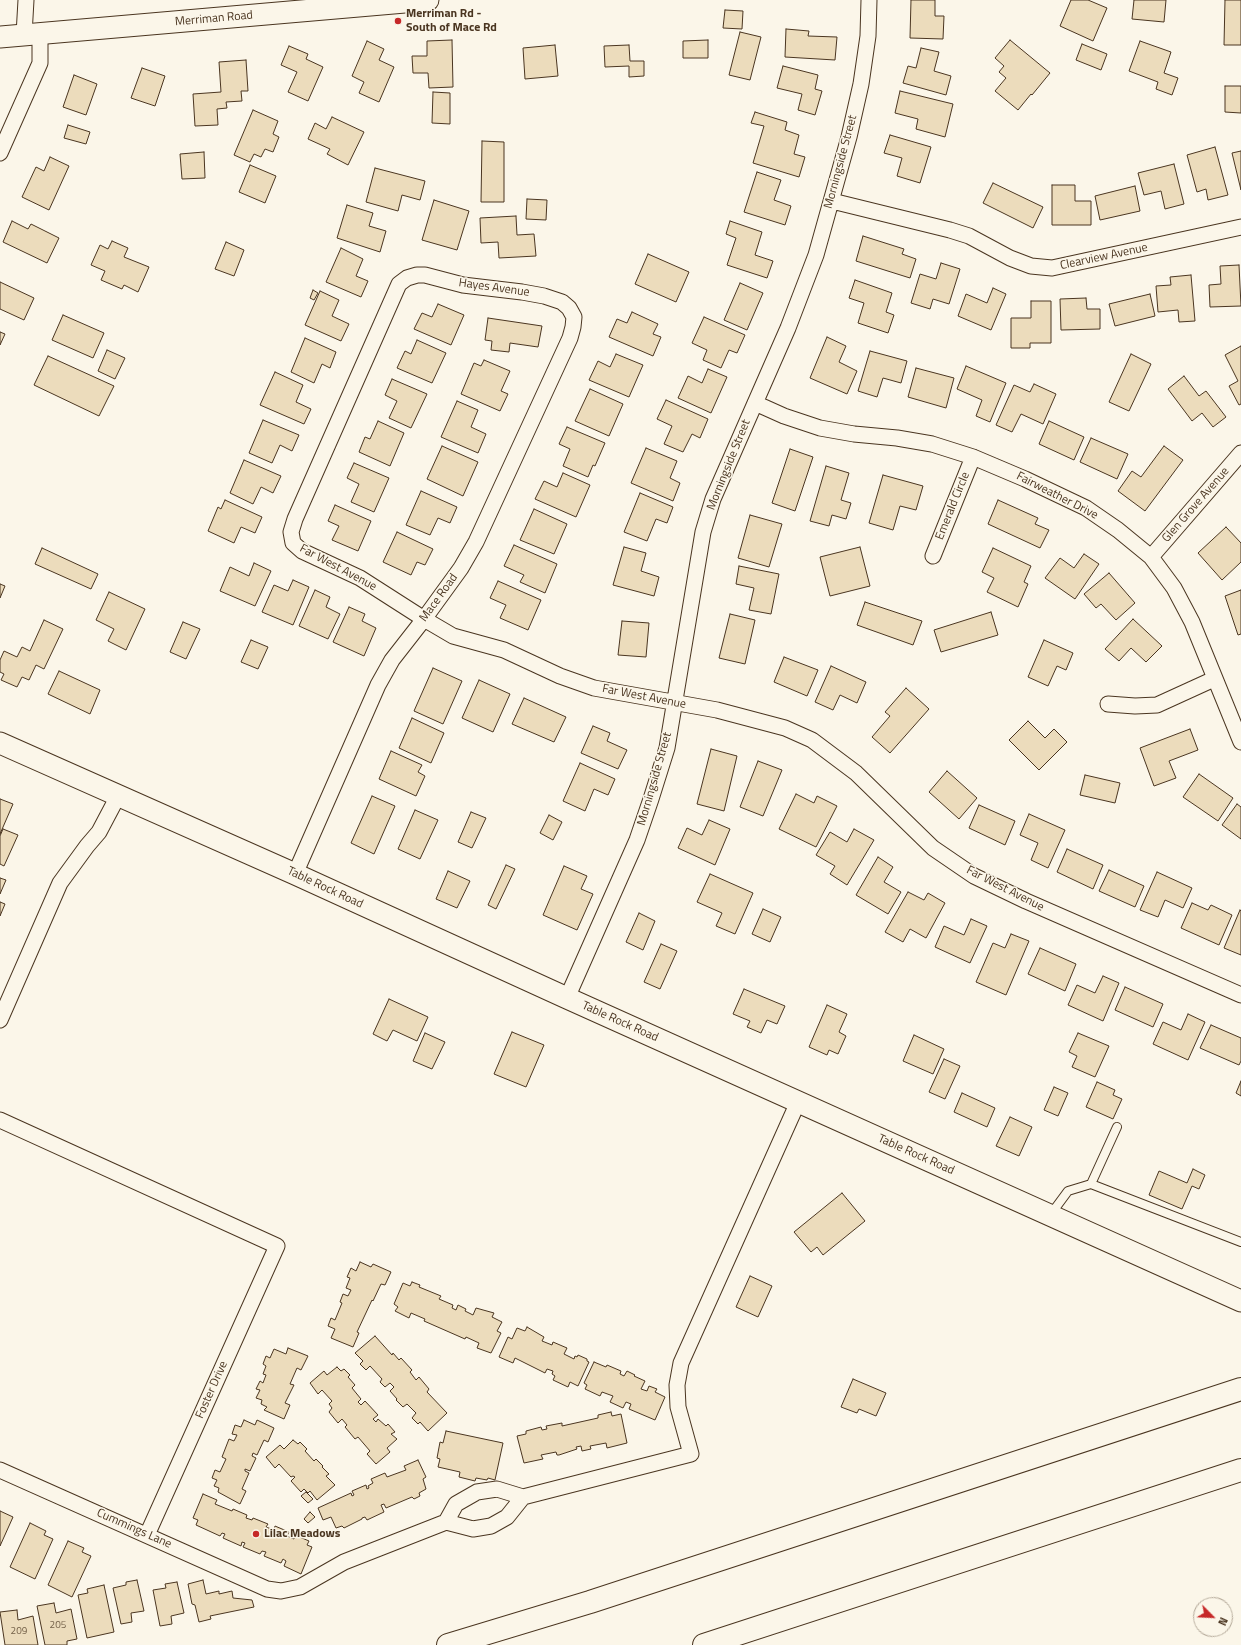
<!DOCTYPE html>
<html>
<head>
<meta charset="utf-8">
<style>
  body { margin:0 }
  #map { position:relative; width:1241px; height:1645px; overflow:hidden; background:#fbf6e9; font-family:"Titillium Web",sans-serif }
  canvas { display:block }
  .north { position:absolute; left:1193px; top:1597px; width:40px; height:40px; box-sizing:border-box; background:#fbf6e9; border:1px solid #b4a999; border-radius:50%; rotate:114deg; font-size:11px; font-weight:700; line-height:16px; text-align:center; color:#4a3520 }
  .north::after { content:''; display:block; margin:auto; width:14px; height:18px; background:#c62828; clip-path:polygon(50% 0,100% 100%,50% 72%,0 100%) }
</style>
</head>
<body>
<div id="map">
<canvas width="1241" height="1645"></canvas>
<div class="north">N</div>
</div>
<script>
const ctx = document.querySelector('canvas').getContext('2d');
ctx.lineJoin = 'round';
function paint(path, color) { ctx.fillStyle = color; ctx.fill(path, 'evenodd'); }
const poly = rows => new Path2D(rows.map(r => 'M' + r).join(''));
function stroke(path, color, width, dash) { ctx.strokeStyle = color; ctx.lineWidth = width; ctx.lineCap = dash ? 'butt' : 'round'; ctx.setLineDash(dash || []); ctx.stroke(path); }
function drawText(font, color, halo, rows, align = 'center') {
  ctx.font = font + ' "Titillium Web",sans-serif'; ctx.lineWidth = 3; ctx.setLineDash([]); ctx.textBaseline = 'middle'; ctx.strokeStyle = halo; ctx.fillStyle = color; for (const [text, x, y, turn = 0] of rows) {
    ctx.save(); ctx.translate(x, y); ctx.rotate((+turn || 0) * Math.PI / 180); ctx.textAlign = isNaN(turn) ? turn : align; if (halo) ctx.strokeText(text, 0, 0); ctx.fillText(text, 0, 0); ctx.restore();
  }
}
const building = poly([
  [911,0,935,0,935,16,944,16,943,39,910,38,911,0],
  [1071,0,1088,0,1107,8,1093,41,1060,26,1071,0],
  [1134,0,1166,0,1164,22,1132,19,1134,0],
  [1225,0,1241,0,1241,45,1224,45,1225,0],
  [725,10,743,11,742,29,723,28,725,10],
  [786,29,809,31,808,36,837,37,835,60,785,57,786,29],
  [740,32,761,37,750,80,729,75,740,32],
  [452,40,453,87,429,88,428,73,413,73,412,56,427,56,427,41,452,40],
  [708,40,708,58,683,58,683,41,708,40],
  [1010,40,1050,73,1032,95,1031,94,1018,110,995,91,1006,78,999,72,1004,66,995,58,1010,40],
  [367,41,384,49,379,60,394,67,379,102,359,93,364,82,352,76,367,41],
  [1140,41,1171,52,1164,73,1178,78,1172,95,1156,89,1158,82,1129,71,1140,41],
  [1082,44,1107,54,1101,70,1076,60,1082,44],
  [555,45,558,76,525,79,523,48,555,45],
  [629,45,630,61,644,61,644,76,629,77,629,66,605,67,604,46,629,45],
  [289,46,308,54,306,59,323,67,308,101,288,92,297,72,281,65,289,46],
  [921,48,939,52,934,71,951,76,946,95,903,83,908,66,916,68,921,48],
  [246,60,248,91,241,91,242,101,226,102,227,108,217,109,218,125,195,126,193,94,221,92,219,62,246,60],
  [783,66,818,75,815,89,822,91,815,115,798,110,802,94,777,88,783,66],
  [142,68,165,76,155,106,131,98,142,68],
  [74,75,97,84,86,115,63,107,74,75],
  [1225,86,1241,86,1241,113,1225,112,1225,86],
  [900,91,953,104,945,137,916,129,918,119,895,113,900,91],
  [433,92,450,93,450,124,432,123,433,92],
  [253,110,278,121,273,134,279,137,273,152,265,149,261,157,254,154,250,162,234,155,253,110],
  [755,112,787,122,785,130,799,135,794,154,805,157,799,177,753,163,764,126,751,123,755,112],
  [332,117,364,132,348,165,327,154,330,149,308,139,315,123,326,129,332,117],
  [68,125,90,132,86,144,64,138,68,125],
  [890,135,931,147,920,183,897,176,902,158,884,153,890,135],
  [482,141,504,142,504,202,481,202,482,141],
  [1215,147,1228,195,1208,200,1206,189,1197,192,1187,155,1215,147],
  [1241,151,1241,190,1232,153,1241,151],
  [204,152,205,178,182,179,180,154,204,152],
  [50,157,69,166,49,210,22,197,36,167,44,171,50,157],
  [1174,164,1184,204,1165,209,1161,191,1144,195,1138,173,1174,164],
  [250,165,276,176,265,203,239,192,250,165],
  [375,168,425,181,420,200,402,195,398,211,366,202,375,168],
  [757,172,781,180,774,200,791,206,785,225,744,212,757,172],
  [993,183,1043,207,1033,228,983,203,993,183],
  [1052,185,1075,185,1075,201,1091,201,1091,225,1052,225,1052,185],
  [1135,186,1140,211,1100,220,1095,196,1135,186],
  [527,199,547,200,546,220,526,219,527,199],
  [434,200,469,211,457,250,422,240,434,200],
  [347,205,373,213,369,226,386,231,380,252,337,238,347,205],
  [516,216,517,235,534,234,536,256,499,258,498,242,481,243,480,218,516,216],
  [12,221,28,229,31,224,59,238,47,263,3,242,12,221],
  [730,221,762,232,755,255,773,261,767,278,727,265,736,238,726,234,730,221],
  [863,236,904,249,902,254,916,259,910,278,856,261,863,236],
  [112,241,128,248,124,257,149,267,138,292,124,285,122,289,101,280,105,271,91,265,100,245,108,249,112,241],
  [226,242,244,250,234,276,215,269,226,242],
  [341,248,363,259,356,276,368,281,361,297,326,282,341,248],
  [648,254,689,272,676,302,635,284,648,254],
  [941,263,960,269,949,304,933,299,930,309,911,303,920,274,936,279,941,263],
  [1239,265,1241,306,1210,307,1209,285,1221,284,1220,266,1239,265],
  [1191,275,1195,321,1179,322,1178,310,1158,312,1156,286,1171,285,1170,277,1191,275],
  [855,280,892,293,886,312,894,315,888,333,858,323,864,303,849,298,855,280],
  [0,282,34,298,24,320,0,309,0,282],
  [740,283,763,293,747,330,724,320,740,283],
  [993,288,1006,294,991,330,958,316,966,294,987,303,993,288],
  [313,290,318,293,314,300,310,298,313,290],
  [320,291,339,300,332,316,349,324,341,341,305,325,320,291],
  [1150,294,1155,316,1115,326,1109,304,1150,294],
  [1086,298,1087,309,1100,309,1100,329,1061,330,1060,299,1086,298],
  [1031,301,1051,301,1051,343,1030,343,1030,348,1011,348,1011,318,1031,318,1031,301],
  [438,304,464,315,451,345,414,329,422,313,432,317,438,304],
  [632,312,658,324,653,334,661,337,653,356,609,337,617,319,627,323,632,312],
  [63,315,104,333,93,358,52,340,63,315],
  [704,317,745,335,737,353,729,350,721,368,703,360,707,350,692,343,704,317],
  [488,318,542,326,538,347,510,343,509,352,491,350,492,341,485,340,488,318],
  [0,332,5,334,0,345,0,332],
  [827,337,846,346,839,362,857,371,847,394,810,378,827,337],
  [305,338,336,352,330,368,322,364,314,383,291,372,305,338],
  [417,340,446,353,432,383,397,368,405,351,411,354,417,340],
  [1241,346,1241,404,1239,405,1229,386,1238,381,1225,355,1241,346],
  [107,350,125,358,115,379,98,371,107,350],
  [870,351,907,361,901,383,883,378,877,397,858,391,870,351],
  [616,354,643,365,629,397,589,380,598,361,610,367,616,354],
  [1131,354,1151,364,1129,411,1109,402,1131,354],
  [48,356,114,386,99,416,34,385,48,356],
  [484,360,510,371,501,391,508,394,500,411,461,394,474,363,481,366,484,360],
  [966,366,1006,383,990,422,976,416,982,400,957,389,966,366],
  [916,368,954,378,946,408,908,397,916,368],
  [708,369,727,377,711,413,678,398,688,376,702,383,708,369],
  [275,372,303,385,296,402,311,409,304,424,260,405,275,372],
  [1184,376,1199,396,1206,391,1226,417,1213,427,1202,413,1192,421,1168,389,1184,376],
  [392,379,427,394,411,428,389,418,397,401,385,395,392,379],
  [1034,384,1056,394,1043,424,1021,414,1012,432,996,425,1014,385,1030,392,1034,384],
  [590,389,623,404,609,436,575,421,590,389],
  [666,400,708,419,700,438,692,434,683,452,664,444,672,426,657,419,666,400],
  [457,401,478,410,471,427,486,434,478,453,441,437,457,401],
  [263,420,299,435,292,451,280,445,272,463,249,453,263,420],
  [378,421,404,433,390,466,359,452,365,437,370,439,378,421],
  [1049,421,1084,437,1074,460,1039,444,1049,421],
  [567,427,605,443,595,466,593,465,588,477,563,466,570,449,559,444,567,427],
  [1091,438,1128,454,1117,479,1080,462,1091,438],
  [442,446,478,462,463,496,427,479,442,446],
  [1164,446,1183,460,1145,511,1118,491,1132,471,1141,477,1164,446],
  [646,448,677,461,670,478,680,483,673,501,631,483,646,448],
  [790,449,813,457,795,511,772,503,790,449],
  [244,460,281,476,273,493,261,487,253,504,230,493,244,460],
  [354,463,389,478,374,512,351,502,359,484,347,478,354,463],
  [826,466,849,473,841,500,851,503,846,519,832,515,829,526,810,521,826,466],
  [563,473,590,485,576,517,535,499,544,481,557,487,563,473],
  [883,475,923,486,916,510,900,506,893,530,869,523,883,475],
  [421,491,457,507,450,523,438,518,430,535,406,525,421,491],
  [640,493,673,507,667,523,656,519,647,541,624,532,640,493],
  [225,500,262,517,255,533,241,527,234,543,208,531,218,507,221,509,225,500],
  [998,500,1038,518,1035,524,1049,530,1040,548,988,524,998,500],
  [335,505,371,521,358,551,332,540,339,526,328,521,335,505],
  [534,509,567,524,554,554,520,540,534,509],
  [750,515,782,524,769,567,738,558,750,515],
  [1226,527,1241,543,1241,562,1222,580,1198,553,1226,527],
  [397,532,433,549,425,565,417,562,411,575,383,562,397,532],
  [514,545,557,564,545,593,520,582,524,575,504,566,514,545],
  [624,547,646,553,641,571,659,577,654,596,613,585,624,547],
  [860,547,870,586,830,596,820,557,860,547],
  [42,548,98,574,91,589,35,564,42,548],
  [993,548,1031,566,1024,582,1028,584,1018,607,987,592,994,578,982,572,993,548],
  [1084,554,1099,564,1075,599,1045,578,1060,558,1074,568,1084,554],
  [254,563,271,571,255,606,220,591,230,567,249,576,254,563],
  [739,566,779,574,771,614,749,610,754,588,736,584,739,566],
  [1109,573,1135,603,1116,620,1101,604,1096,608,1084,594,1109,573],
  [293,580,309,587,293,625,262,612,274,585,288,591,293,580],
  [498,581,541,600,528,630,500,618,506,605,490,598,498,581],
  [0,584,5,586,0,598,0,584],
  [315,590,330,597,326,607,340,614,328,639,299,626,315,590],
  [1241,590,1241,634,1238,635,1225,596,1241,590],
  [109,592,145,609,126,650,108,641,114,629,96,620,109,592],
  [865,602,922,621,913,645,857,625,865,602],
  [349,607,365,614,362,621,376,628,364,656,333,642,349,607],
  [991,612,998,635,941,652,934,630,991,612],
  [730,614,755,620,745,664,719,658,730,614],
  [1133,619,1162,646,1146,662,1131,648,1119,661,1105,649,1133,619],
  [44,620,63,629,44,669,36,665,29,680,22,677,17,687,1,680,4,674,0,672,0,660,4,651,17,657,22,647,30,651,44,620],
  [622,621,649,623,646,657,618,655,622,621],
  [183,622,200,629,186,659,170,652,183,622],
  [251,640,268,647,258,669,241,662,251,640],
  [1044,640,1073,653,1066,670,1057,666,1048,686,1028,677,1044,640],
  [784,657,818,670,807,696,774,682,784,657],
  [831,666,866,682,857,703,840,695,833,710,815,702,831,666],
  [433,668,462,681,443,724,414,711,433,668],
  [59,671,100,690,90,714,48,694,59,671],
  [479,680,510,694,493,732,462,718,479,680],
  [906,688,929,709,890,753,872,737,890,716,885,712,906,688],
  [524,698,566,717,554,742,512,724,524,698],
  [412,718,444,733,431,763,399,748,412,718],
  [1028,721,1045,738,1054,729,1067,742,1039,770,1009,740,1028,721],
  [593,726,610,733,607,741,627,750,618,769,581,753,593,726],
  [1190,729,1198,750,1169,761,1176,778,1154,786,1140,748,1190,729],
  [711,749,737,756,724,811,697,804,711,749],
  [391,751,422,765,418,772,425,776,416,796,379,779,391,751],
  [758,761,782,770,763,816,740,807,758,761],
  [580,763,615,779,608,795,594,789,585,811,563,801,580,763],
  [947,771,977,798,959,819,929,792,947,771],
  [1199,774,1233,798,1218,821,1183,797,1199,774],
  [1085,775,1120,783,1115,803,1080,795,1085,775],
  [796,794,814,803,817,796,837,806,816,847,779,829,796,794],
  [372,796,395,806,374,854,351,843,372,796],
  [0,799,13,804,0,834,0,799],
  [1237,804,1241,807,1241,839,1222,825,1237,804],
  [979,805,1015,821,1005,845,969,828,979,805],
  [415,810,438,820,420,859,398,849,415,810],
  [471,812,486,818,472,848,458,842,471,812],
  [1029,814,1065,830,1048,868,1031,860,1038,843,1020,835,1029,814],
  [549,815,562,822,553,840,540,833,549,815],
  [709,820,730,829,715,865,678,848,687,828,702,835,709,820],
  [3,829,18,835,4,866,0,864,0,836,3,829],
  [854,829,874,840,847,885,830,874,835,866,816,855,830,832,847,842,854,829],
  [1067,849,1103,865,1093,889,1057,872,1067,849],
  [878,857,893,867,884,882,901,892,888,914,856,895,878,857],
  [506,865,515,869,496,909,488,905,506,865],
  [564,866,587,876,581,889,593,894,577,930,543,915,564,866],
  [1109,870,1144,886,1135,907,1099,891,1109,870],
  [448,871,470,881,457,908,436,899,448,871],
  [1157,872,1192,888,1183,908,1165,900,1158,917,1140,910,1157,872],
  [710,874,753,893,735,934,716,926,722,913,697,902,710,874],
  [0,878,6,880,0,894,0,878],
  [908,892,924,900,928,893,945,903,926,938,910,929,903,942,885,932,908,892],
  [0,902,5,904,0,916,0,902],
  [1192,903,1208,910,1211,905,1232,915,1219,945,1181,928,1192,903],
  [763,909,781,917,770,942,752,934,763,909],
  [1240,910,1241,911,1241,955,1224,948,1240,910],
  [639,913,655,921,643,950,626,942,639,913],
  [971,919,987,926,970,963,935,947,944,926,964,935,971,919],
  [1011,934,1029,941,1006,995,976,982,993,943,1005,948,1011,934],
  [661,944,677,951,660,989,644,982,661,944],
  [1040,948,1076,964,1065,991,1028,974,1040,948],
  [1103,976,1119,983,1103,1021,1068,1005,1077,985,1095,993,1103,976],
  [1125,987,1163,1004,1153,1027,1115,1010,1125,987],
  [744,989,785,1006,777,1024,767,1020,761,1033,747,1027,750,1021,733,1014,744,989],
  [389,999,428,1017,417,1041,393,1030,387,1041,373,1034,389,999],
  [827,1005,847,1014,839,1032,846,1036,838,1054,829,1050,827,1055,809,1047,827,1005],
  [1188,1014,1205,1022,1188,1060,1153,1044,1163,1022,1181,1030,1188,1014],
  [1211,1025,1241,1038,1241,1061,1239,1065,1200,1048,1211,1025],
  [512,1032,544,1045,526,1087,494,1074,512,1032],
  [425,1033,445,1042,432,1069,413,1061,425,1033],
  [1078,1033,1109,1046,1095,1077,1072,1067,1077,1056,1069,1052,1078,1033],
  [914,1035,944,1049,933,1074,903,1061,914,1035],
  [944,1059,960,1066,945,1099,929,1092,944,1059],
  [1241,1081,1241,1096,1236,1093,1241,1081],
  [1097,1082,1115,1090,1113,1095,1122,1099,1113,1119,1086,1107,1097,1082],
  [1054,1087,1068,1093,1058,1116,1044,1110,1054,1087],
  [962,1093,995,1108,987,1127,954,1112,962,1093],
  [1010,1117,1032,1127,1019,1156,996,1146,1010,1117],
  [1193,1169,1205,1175,1199,1189,1192,1186,1182,1209,1149,1195,1159,1171,1187,1183,1193,1169],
  [842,1193,865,1221,823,1255,817,1247,811,1252,794,1232,842,1193],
  [360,1262,371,1267,373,1264,391,1272,385,1285,381,1284,373,1301,372,1300,357,1332,359,1333,353,1347,331,1338,335,1329,328,1326,331,1318,335,1320,342,1303,340,1302,343,1294,348,1296,351,1290,346,1288,350,1278,347,1277,351,1268,356,1271,360,1262],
  [750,1276,772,1286,758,1317,736,1307,750,1276],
  [412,1282,420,1285,419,1287,441,1296,439,1299,453,1305,452,1308,456,1310,458,1305,466,1309,465,1311,473,1315,476,1308,494,1313,492,1317,502,1322,497,1331,501,1333,491,1353,477,1348,479,1343,466,1337,465,1339,424,1321,425,1319,411,1313,409,1318,395,1311,398,1307,394,1304,403,1283,410,1286,412,1282],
  [527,1327,544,1337,542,1341,552,1345,553,1342,567,1348,564,1354,574,1359,575,1356,577,1357,578,1355,587,1359,587,1361,589,1362,578,1386,570,1382,568,1387,553,1380,555,1376,552,1374,553,1371,547,1369,545,1373,515,1358,513,1363,499,1357,508,1337,512,1339,517,1328,525,1331,527,1327],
  [375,1336,392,1355,393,1353,399,1360,401,1358,412,1370,410,1372,416,1380,419,1377,429,1389,427,1392,447,1413,428,1431,420,1422,418,1424,412,1418,416,1413,407,1404,403,1407,396,1400,397,1399,390,1391,394,1387,390,1383,385,1387,380,1382,382,1379,370,1366,366,1370,360,1364,363,1361,355,1353,375,1336],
  [288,1348,308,1356,301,1370,297,1368,290,1384,294,1385,285,1403,290,1405,284,1419,264,1410,267,1407,261,1404,262,1400,256,1398,260,1390,256,1389,260,1381,263,1383,266,1375,263,1374,266,1366,263,1364,266,1356,270,1358,274,1349,286,1354,288,1348],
  [594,1362,606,1367,607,1365,621,1371,620,1374,624,1376,627,1371,635,1375,634,1376,645,1381,641,1389,647,1391,649,1386,657,1389,655,1392,665,1397,655,1420,629,1409,631,1404,626,1402,623,1408,610,1402,613,1396,602,1392,600,1396,585,1389,587,1385,584,1383,594,1362],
  [337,1367,341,1371,344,1369,350,1375,348,1377,355,1385,352,1388,361,1399,358,1402,361,1405,365,1401,378,1415,373,1419,376,1422,378,1419,386,1426,388,1424,395,1432,391,1434,397,1439,387,1448,390,1452,376,1464,367,1454,370,1451,358,1437,355,1439,345,1427,347,1425,342,1419,338,1423,329,1412,332,1408,329,1404,332,1401,322,1390,318,1394,310,1383,324,1371,327,1375,337,1367],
  [853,1379,886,1393,876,1416,859,1409,857,1413,841,1407,853,1379],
  [611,1412,612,1416,621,1414,627,1443,607,1448,606,1443,590,1446,591,1449,582,1451,581,1446,576,1447,577,1449,559,1455,557,1455,556,1452,541,1455,543,1459,524,1463,517,1436,526,1434,526,1431,541,1427,542,1430,547,1429,546,1426,562,1423,562,1426,598,1418,598,1415,611,1412],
  [244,1420,255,1425,257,1420,274,1428,268,1442,264,1440,257,1455,253,1453,252,1456,256,1458,250,1471,245,1469,245,1471,249,1473,242,1489,246,1491,240,1504,218,1492,219,1488,214,1486,217,1480,212,1478,215,1470,220,1472,226,1459,222,1457,229,1439,234,1441,237,1435,232,1434,235,1425,241,1427,244,1420],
  [446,1431,503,1443,495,1480,488,1478,487,1480,476,1478,475,1481,459,1477,460,1472,438,1467,440,1459,437,1458,440,1442,443,1443,446,1431],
  [293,1440,298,1444,300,1442,307,1449,305,1451,314,1461,316,1459,323,1466,322,1467,329,1474,326,1476,335,1485,317,1500,310,1491,308,1493,304,1489,301,1492,291,1481,295,1477,293,1476,291,1477,279,1464,275,1468,266,1457,280,1445,284,1449,293,1440],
  [418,1460,426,1477,423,1479,426,1489,419,1493,420,1496,414,1499,412,1497,386,1508,384,1504,381,1505,384,1512,367,1520,365,1517,362,1518,362,1519,344,1528,342,1526,336,1528,331,1517,323,1520,318,1508,351,1493,352,1496,354,1495,352,1491,366,1485,367,1489,369,1488,368,1486,373,1483,371,1479,385,1473,387,1477,406,1470,404,1466,418,1460],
  [306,1492,313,1499,308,1503,301,1496,306,1492],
  [203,1494,217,1500,215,1504,232,1511,233,1509,247,1515,246,1518,252,1520,253,1518,268,1524,266,1527,274,1530,275,1526,289,1532,287,1536,294,1539,295,1535,309,1541,307,1545,312,1547,301,1574,284,1566,286,1561,283,1559,281,1563,264,1556,266,1552,262,1551,260,1554,243,1547,245,1543,242,1542,241,1546,223,1538,225,1534,222,1533,220,1536,196,1525,198,1520,193,1518,203,1494],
  [0,1511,13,1517,0,1546,0,1511],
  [310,1512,315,1517,308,1523,304,1519,310,1512],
  [30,1523,46,1531,44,1535,53,1539,35,1579,10,1567,30,1523],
  [68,1541,84,1548,82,1552,91,1556,72,1597,48,1585,68,1541],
  [137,1580,144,1611,131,1613,132,1622,121,1624,113,1588,126,1585,126,1582,137,1580],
  [203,1580,206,1594,219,1591,219,1594,232,1591,233,1598,252,1600,254,1607,210,1616,211,1619,199,1622,195,1605,192,1604,188,1584,203,1580],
  [177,1582,184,1613,171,1616,172,1624,160,1626,153,1590,166,1588,165,1584,177,1582],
  [104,1585,114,1632,87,1638,78,1595,88,1593,87,1589,104,1585],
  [54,1603,56,1613,71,1609,77,1639,67,1641,67,1645,45,1645,37,1606,54,1603],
  [17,1610,18,1620,33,1616,38,1645,5,1645,0,1612,17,1610]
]);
paint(building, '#ecdcbc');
stroke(building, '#4a3520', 1);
const lane = poly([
  [1091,1184,1117,1127],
  [1051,1214,1068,1191,1091,1184,1241,1242]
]);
const street = poly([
  [24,35,26,0],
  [0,153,40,63,40,34],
  [832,201,950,230,969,236,1010,258,1031,266,1052,268,1241,227],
  [755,403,784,416,820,428,854,434,897,438,932,444,973,457,1025,479,1086,508,1118,530,1151,557,1174,588,1192,622,1241,742],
  [933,556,973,457],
  [1151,557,1241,453],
  [1108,704,1135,706,1157,705,1214,679],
  [295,874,378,685,392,660,424,619,461,568,476,542,570,338,573,327,574,317,569,308,562,302,544,296,522,292,463,285,425,275,417,275,407,278,399,284,395,293,295,519,291,532,293,543,302,551,360,578,424,619,453,636,504,650,560,676,594,688,717,710,785,728,812,740,856,773,933,848,974,876,1026,901,1241,995],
  [567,998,637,840,651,799,667,748,703,532,713,499,788,328,816,255,849,137,861,84,868,36,869,0],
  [0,1020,60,883,87,846,99,832,118,796],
  [0,1120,277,1246,147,1535],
  [0,1470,267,1589,281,1591,300,1587,344,1562,446,1522,473,1529,491,1526,507,1517,523,1497],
  [446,1522,456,1504,477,1492,497,1489,523,1497,691,1454,678,1407,677,1385,681,1363,798,1102]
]);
const secondary = poly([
  [0,37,428,0],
  [0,743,295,874,567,998,1241,1301]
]);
const highway = poly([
  [448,1645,590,1602,1241,1389],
  [704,1645,1241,1470]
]);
stroke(lane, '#4a3520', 10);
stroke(street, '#4a3520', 17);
stroke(secondary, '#4a3520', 23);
stroke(highway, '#4a3520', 24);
stroke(lane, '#fbf6e9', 8);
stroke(street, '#fbf6e9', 15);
stroke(secondary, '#fbf6e9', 21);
stroke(highway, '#fbf6e9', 22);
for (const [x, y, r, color] of [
  [398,21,4,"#c62828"],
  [256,1534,4,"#c62828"]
]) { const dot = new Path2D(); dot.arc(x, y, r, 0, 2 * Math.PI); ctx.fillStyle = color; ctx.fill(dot); stroke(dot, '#fbf6e9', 1.5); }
drawText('10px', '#725f47', null, [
  ["205",58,1626],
  ["209",19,1632]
]);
drawText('bold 12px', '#4a3520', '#fbf6e9', [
  ["Merriman Rd -",406,14],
  ["South of Mace Rd",406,28],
  ["Lilac Meadows",264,1534]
], 'left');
drawText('12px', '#4a3520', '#fbf6e9', [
  ["Merriman Road",214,19,-5],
  ["Morningside Street",841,162,-75],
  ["Clearview Avenue",1104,257,-12],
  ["Hayes Avenue",494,288,8],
  ["Morningside Street",729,465,-68],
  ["Fairweather Drive",1057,496,27],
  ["Glen Grove Avenue",1196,505,-49],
  ["Emerald Circle",953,506,-68],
  ["Far West Avenue",338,568,28],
  ["Mace Road",439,598,-54],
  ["Far West Avenue",644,697,11],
  ["Morningside Street",655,779,-74],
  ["Table Rock Road",325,888,25],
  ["Far West Avenue",1005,889,27],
  ["Table Rock Road",620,1022,24],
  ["Table Rock Road",916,1155,24],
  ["Foster Drive",212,1390,-66],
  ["Cummings Lane",134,1529,24]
]);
</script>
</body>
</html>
